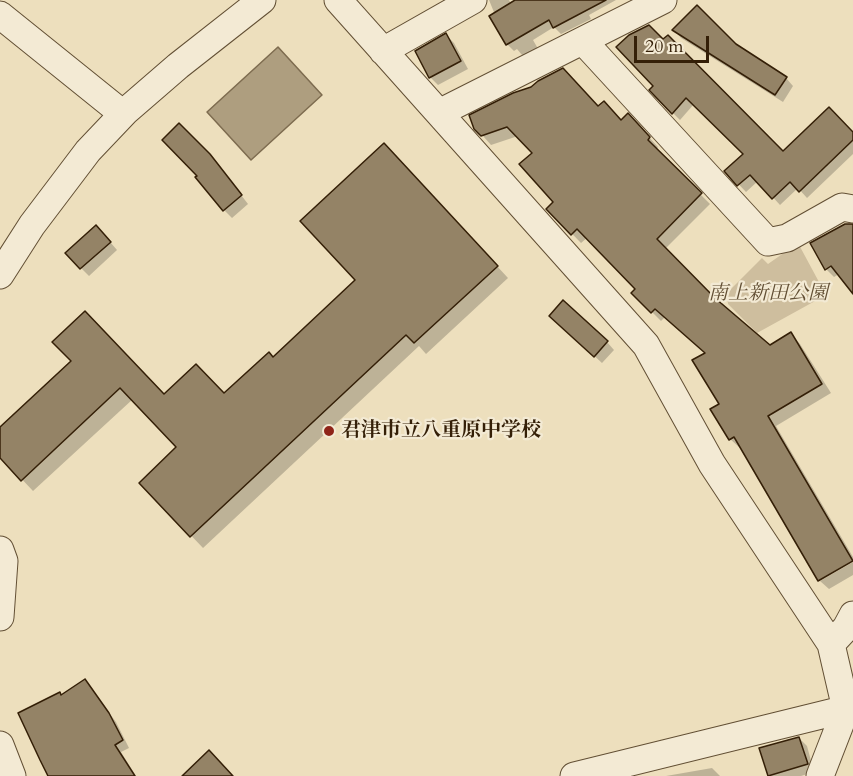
<!DOCTYPE html>
<html>
<head>
<meta charset="utf-8">
<style>
  body { margin:0 }
  #map { position:relative; width:853px; height:776px; overflow:hidden; background:#eddfbd; font-family:Cardo,serif }
  canvas { display:block }
  .scale { position:absolute; left:634px; top:36px; width:75px; height:27px; box-sizing:border-box; border:3px solid #341f07; border-top:0; padding-left:8px; font-size:18px; line-height:21px; white-space:nowrap; color:#341f07; -webkit-text-stroke:4px #f3ead4; paint-order:stroke }
</style>
</head>
<body>
<div id="map">
<canvas width="853" height="776"></canvas>
<div class="scale">20 m</div>
</div>
<script>
const ctx = document.querySelector('canvas').getContext('2d');
ctx.lineJoin = 'round';
function paint(path, color) { ctx.fillStyle = color; ctx.fill(path, 'evenodd'); }
const poly = rows => new Path2D(rows.map(r => 'M' + r).join(''));
function stroke(path, color, width, dash) { ctx.strokeStyle = color; ctx.lineWidth = width; ctx.lineCap = dash ? 'butt' : 'round'; ctx.setLineDash(dash || []); ctx.stroke(path); }
function drawText(font, color, halo, rows, align = 'center') {
  ctx.font = font + ' Cardo,"Noto Serif JP",serif'; ctx.lineWidth = 4.5; ctx.setLineDash([]); ctx.textBaseline = 'middle'; ctx.strokeStyle = halo; ctx.fillStyle = color; for (const [text, x, y, turn = 0] of rows) {
    ctx.save(); ctx.translate(x, y); ctx.rotate((+turn || 0) * Math.PI / 180); ctx.textAlign = isNaN(turn) ? turn : align; if (halo) ctx.strokeText(text, 0, 0); ctx.fillText(text, 0, 0); ctx.restore();
  }
}
paint(poly([
  [798,243,826,295,757,333,728,304,727,293,762,258,768,264]
]), '#cebe9e');
const water = poly([
  [278,47,322,95,251,160,207,112,278,47]
]);
paint(water, '#ae9e7f');
stroke(water, '#7d6b4f', 1.5);
paint(poly([
  [489,0,509,0,511,4,535,0,616,0,589,15,591,19,561,34,554,27,533,40,541,54,527,61,517,49,514,51,507,44],
  [674,30,735,45,786,78,793,86,783,102,681,38],
  [446,35,454,43,468,69,438,85,430,77],
  [618,47,783,153,853,134,853,154,807,198,798,188,780,205,758,181,746,192,726,171,745,154,694,104,680,120,673,113,655,86],
  [599,108,621,122,637,124,658,147,656,150,710,204,665,249,715,300,770,347,791,334,800,344,831,393,776,426,853,557,853,559,820,578,820,581,742,447,740,448,730,439,707,354,665,317,661,321,633,293,637,289,588,237,581,243,548,209,555,202,534,153,518,136,491,145,476,128],
  [396,157,508,278,426,354,419,346,203,548,141,483,178,447,133,399,33,491,0,456,0,429,73,361,164,396,224,395,274,359,357,280],
  [217,164,248,204,232,218,224,210],
  [853,227,853,292,839,274,834,277,826,269],
  [104,235,117,250,89,276,67,254],
  [559,323,607,342,614,350,602,363],
  [853,562,853,575,829,589,820,581],
  [85,681,116,722,129,748,121,752,136,776,50,776,62,696],
  [799,738,807,746,814,772,801,776,769,776,761,749],
  [712,768,720,776,666,776]
]), '#0003');
const building = poly([
  [515,0,606,0,553,28,549,20,506,45,489,16,515,0],
  [697,5,736,44,787,77,775,95,672,30,697,5],
  [649,25,663,39,668,35,783,151,829,107,853,132,853,140,799,192,790,182,772,199,750,175,737,186,724,171,743,154,686,98,672,114,649,90,653,86,616,47,629,35,649,25],
  [446,33,461,61,429,78,415,51,446,33],
  [563,68,598,106,604,101,621,120,628,113,650,137,648,140,702,193,657,239,715,298,770,345,791,332,822,384,768,416,853,561,818,581,734,437,729,440,710,409,719,404,692,360,705,353,655,309,651,313,631,293,635,289,577,229,571,235,546,209,553,202,519,164,532,153,507,127,481,136,474,129,469,115,513,93,531,87,538,81,563,68],
  [179,123,210,154,242,195,223,211,195,177,197,176,162,140,179,123],
  [384,143,498,266,414,343,406,335,190,537,139,483,176,447,120,388,21,481,0,458,0,427,71,361,52,342,85,311,164,394,196,364,224,393,269,352,273,357,355,280,300,221,384,143],
  [845,224,853,224,853,294,831,266,825,270,810,243,845,224],
  [96,225,111,242,80,269,65,253,96,225],
  [563,300,608,341,594,357,549,316,563,300],
  [85,679,109,713,123,740,115,745,135,776,48,776,40,760,18,713,60,692,61,695,85,679],
  [799,737,808,764,768,776,759,748,799,737],
  [209,750,233,776,182,776,209,750]
]);
paint(building, '#948366');
stroke(building, '#341f07', 1.5);
const minor = poly([
  [338,0,646,345,712,464,831,644,846,709,820,776],
  [0,15,123,114],
  [583,41,768,242,787,238,842,207,853,209],
  [383,51,473,0],
  [439,113,663,0],
  [0,275,32,225,88,151,126,111,178,66,262,0],
  [0,550,4,561,0,617],
  [831,644,846,628,853,615],
  [0,745,12,776],
  [574,776,846,709,853,711]
]);
stroke(minor, '#624f34', 29);
stroke(minor, '#f3ead4', 27);
for (const [x, y, r, color] of [
  [329,431,6,"#8f2418"]
]) { const dot = new Path2D(); dot.arc(x, y, r, 0, 2 * Math.PI); ctx.fillStyle = color; ctx.fill(dot); stroke(dot, '#f3ead4', 2); }
drawText('italic 20px', '#624f34', '#f3ead4', [
  ["南上新田公園",768,294]
]);
drawText('bold 20px', '#341f07', '#f3ead4', [
  ["君津市立八重原中学校",341,431]
], 'left');
</script>
</body>
</html>
